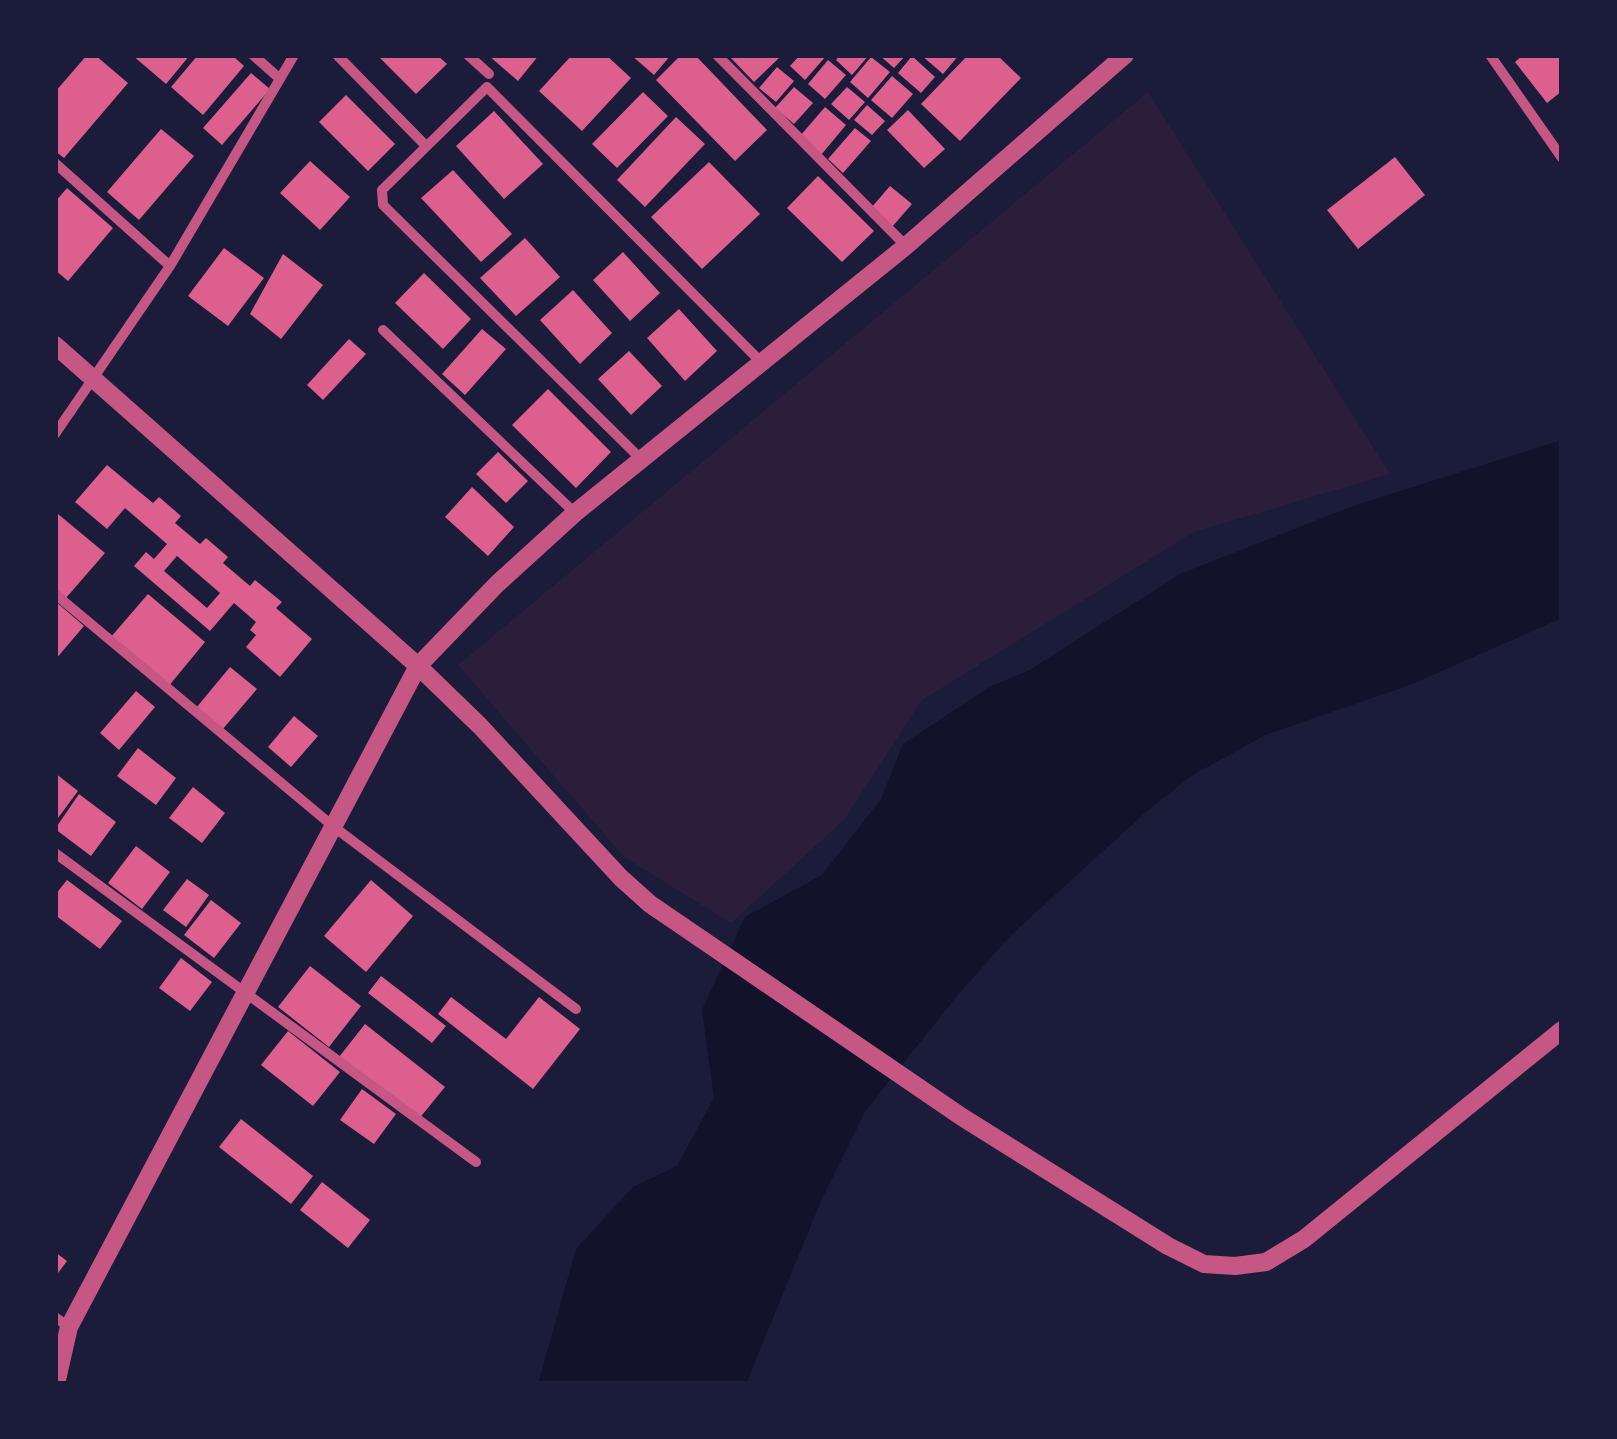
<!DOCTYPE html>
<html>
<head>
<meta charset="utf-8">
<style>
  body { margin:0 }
  #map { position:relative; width:1617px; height:1439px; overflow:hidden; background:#1b1b3a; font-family:Barlow,sans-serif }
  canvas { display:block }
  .frame { position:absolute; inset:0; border:58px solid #1b1b3a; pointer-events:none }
</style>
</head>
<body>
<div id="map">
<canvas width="1617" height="1439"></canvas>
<div class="frame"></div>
</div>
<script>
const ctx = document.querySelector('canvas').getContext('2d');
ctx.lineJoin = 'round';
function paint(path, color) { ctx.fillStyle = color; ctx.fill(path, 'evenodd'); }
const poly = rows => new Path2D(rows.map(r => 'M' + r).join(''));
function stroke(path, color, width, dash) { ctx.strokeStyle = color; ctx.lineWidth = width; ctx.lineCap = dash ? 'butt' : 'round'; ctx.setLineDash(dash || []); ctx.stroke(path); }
paint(poly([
  [1148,92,1390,474,1194,532,922,700,844,820,731,923,624,857,458,665]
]), '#2a1e3b');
paint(poly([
  [1562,440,1562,618,1410,685,1265,735,1191,776,1147,811,1010,936,957,996,866,1110,820,1203,746,1384,538,1384,576,1249,633,1187,677,1166,714,1098,702,1010,745,917,822,875,881,799,903,744,989,687,1028,671,1180,574,1353,506]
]), '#12122b');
paint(poly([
  [87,55,95,55,128,83,64,158,55,151,55,92],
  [132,55,190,55,166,84],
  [198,55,232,55,244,66,203,115,171,87],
  [377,55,437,55,447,64,416,94],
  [488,55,539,55,518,81],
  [572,55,606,55,631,78,582,131,539,91],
  [631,55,671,55,654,75],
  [681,55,695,55,767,130,735,161,656,80],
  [728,55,776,55,779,58,754,82],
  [800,55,827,55,805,80,790,66],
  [840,55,869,55,852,75,836,60],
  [879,55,906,55,894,68],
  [921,55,959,55,943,74],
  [968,55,997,55,1021,78,960,141,921,104],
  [1523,55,1562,55,1562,91,1547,103,1515,62],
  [912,56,935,77,921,93,898,73],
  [871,57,890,72,868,98,850,82],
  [828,60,846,75,825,99,808,84],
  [777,67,794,81,776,102,759,88],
  [251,73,270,89,222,145,203,128],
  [892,76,913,94,892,118,871,100],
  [794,87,813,103,794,124,775,108],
  [847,87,865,102,849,120,831,104],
  [643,92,668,116,617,168,592,144],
  [346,95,395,144,368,171,319,122],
  [867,105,885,121,872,135,854,120],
  [825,107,846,125,821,155,800,136],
  [908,110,945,149,924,168,887,130],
  [494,111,543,164,504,199,456,146],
  [676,117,705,144,645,207,617,180],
  [855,128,871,141,843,173,828,159],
  [161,129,194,156,139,220,107,192],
  [1395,157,1425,195,1358,249,1327,210],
  [310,161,350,197,320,230,280,193],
  [709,162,760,214,702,269,651,217],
  [453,170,512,234,481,262,421,198],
  [818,176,874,231,842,262,787,208],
  [890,186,912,204,892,227,871,208],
  [67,188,113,228,68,281,55,270,55,202],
  [525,238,560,277,516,316,480,278],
  [224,248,264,278,228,326,188,296],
  [623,252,660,293,630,321,593,280],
  [283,254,323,285,281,339,250,314],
  [424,273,471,319,443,349,395,303],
  [573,290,612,333,580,364,540,320],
  [679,309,717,351,685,381,647,338],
  [482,329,506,349,465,395,442,374],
  [349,339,366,354,323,400,307,385],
  [629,351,662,386,631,415,598,379],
  [548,389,611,452,576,488,512,425],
  [498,452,528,481,506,503,476,474],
  [107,465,153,503,159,497,181,516,175,523,200,544,206,538,228,557,223,563,250,586,255,580,282,602,276,608,312,639,280,677,246,647,256,635,250,630,256,622,234,603,210,631,134,566,146,552,154,559,167,544,125,508,107,529,75,502],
  [177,556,220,593,207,608,164,571],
  [472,487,514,527,488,556,445,517],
  [58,514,105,553,66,598,55,588,55,517],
  [148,594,205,642,168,687,110,638],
  [55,601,84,626,55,660],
  [230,667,257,689,222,730,196,708],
  [136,691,155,707,119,750,100,733],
  [294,716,318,736,291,767,268,747],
  [138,748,176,778,156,805,117,776],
  [55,773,78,791,55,822],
  [193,787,225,813,202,843,169,818],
  [79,794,116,822,91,856,55,829],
  [136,846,170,872,142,909,108,883],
  [187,879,209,895,186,927,163,910],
  [67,880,122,921,100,949,55,915,55,895],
  [371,880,413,916,366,972,324,936],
  [211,900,241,923,214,958,184,935],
  [181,958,212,982,190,1011,159,988],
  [310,966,361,1006,329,1047,278,1007],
  [381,976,446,1026,432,1043,368,993],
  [451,997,506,1039,539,997,580,1029,533,1089,438,1014],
  [365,1024,445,1087,418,1120,339,1057],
  [288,1031,340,1072,313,1106,261,1065],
  [362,1089,396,1114,374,1144,340,1120],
  [241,1119,313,1176,291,1204,219,1147],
  [322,1182,370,1220,348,1248,300,1210],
  [55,1252,67,1261,55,1277]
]), '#dd5f8e');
stroke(poly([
  [253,55,279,78],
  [337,55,426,146],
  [468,55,489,74],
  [717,55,906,246],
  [1490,55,1562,158],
  [55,163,170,266],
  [383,330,575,513],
  [55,434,170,266,294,55],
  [642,460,383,205,382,190,487,87,762,363],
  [55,594,334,827,576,1009],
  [55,853,476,1162],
  [55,1317,69,1327]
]), '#c65784', 10);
stroke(poly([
  [55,345,418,666,480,726,621,878,650,904,962,1117,1168,1246,1204,1264,1235,1266,1266,1262,1304,1239,1562,1030],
  [56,1384,69,1327,418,666,497,584,575,513,906,246,1125,55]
]), '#c65784', 18);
</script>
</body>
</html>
